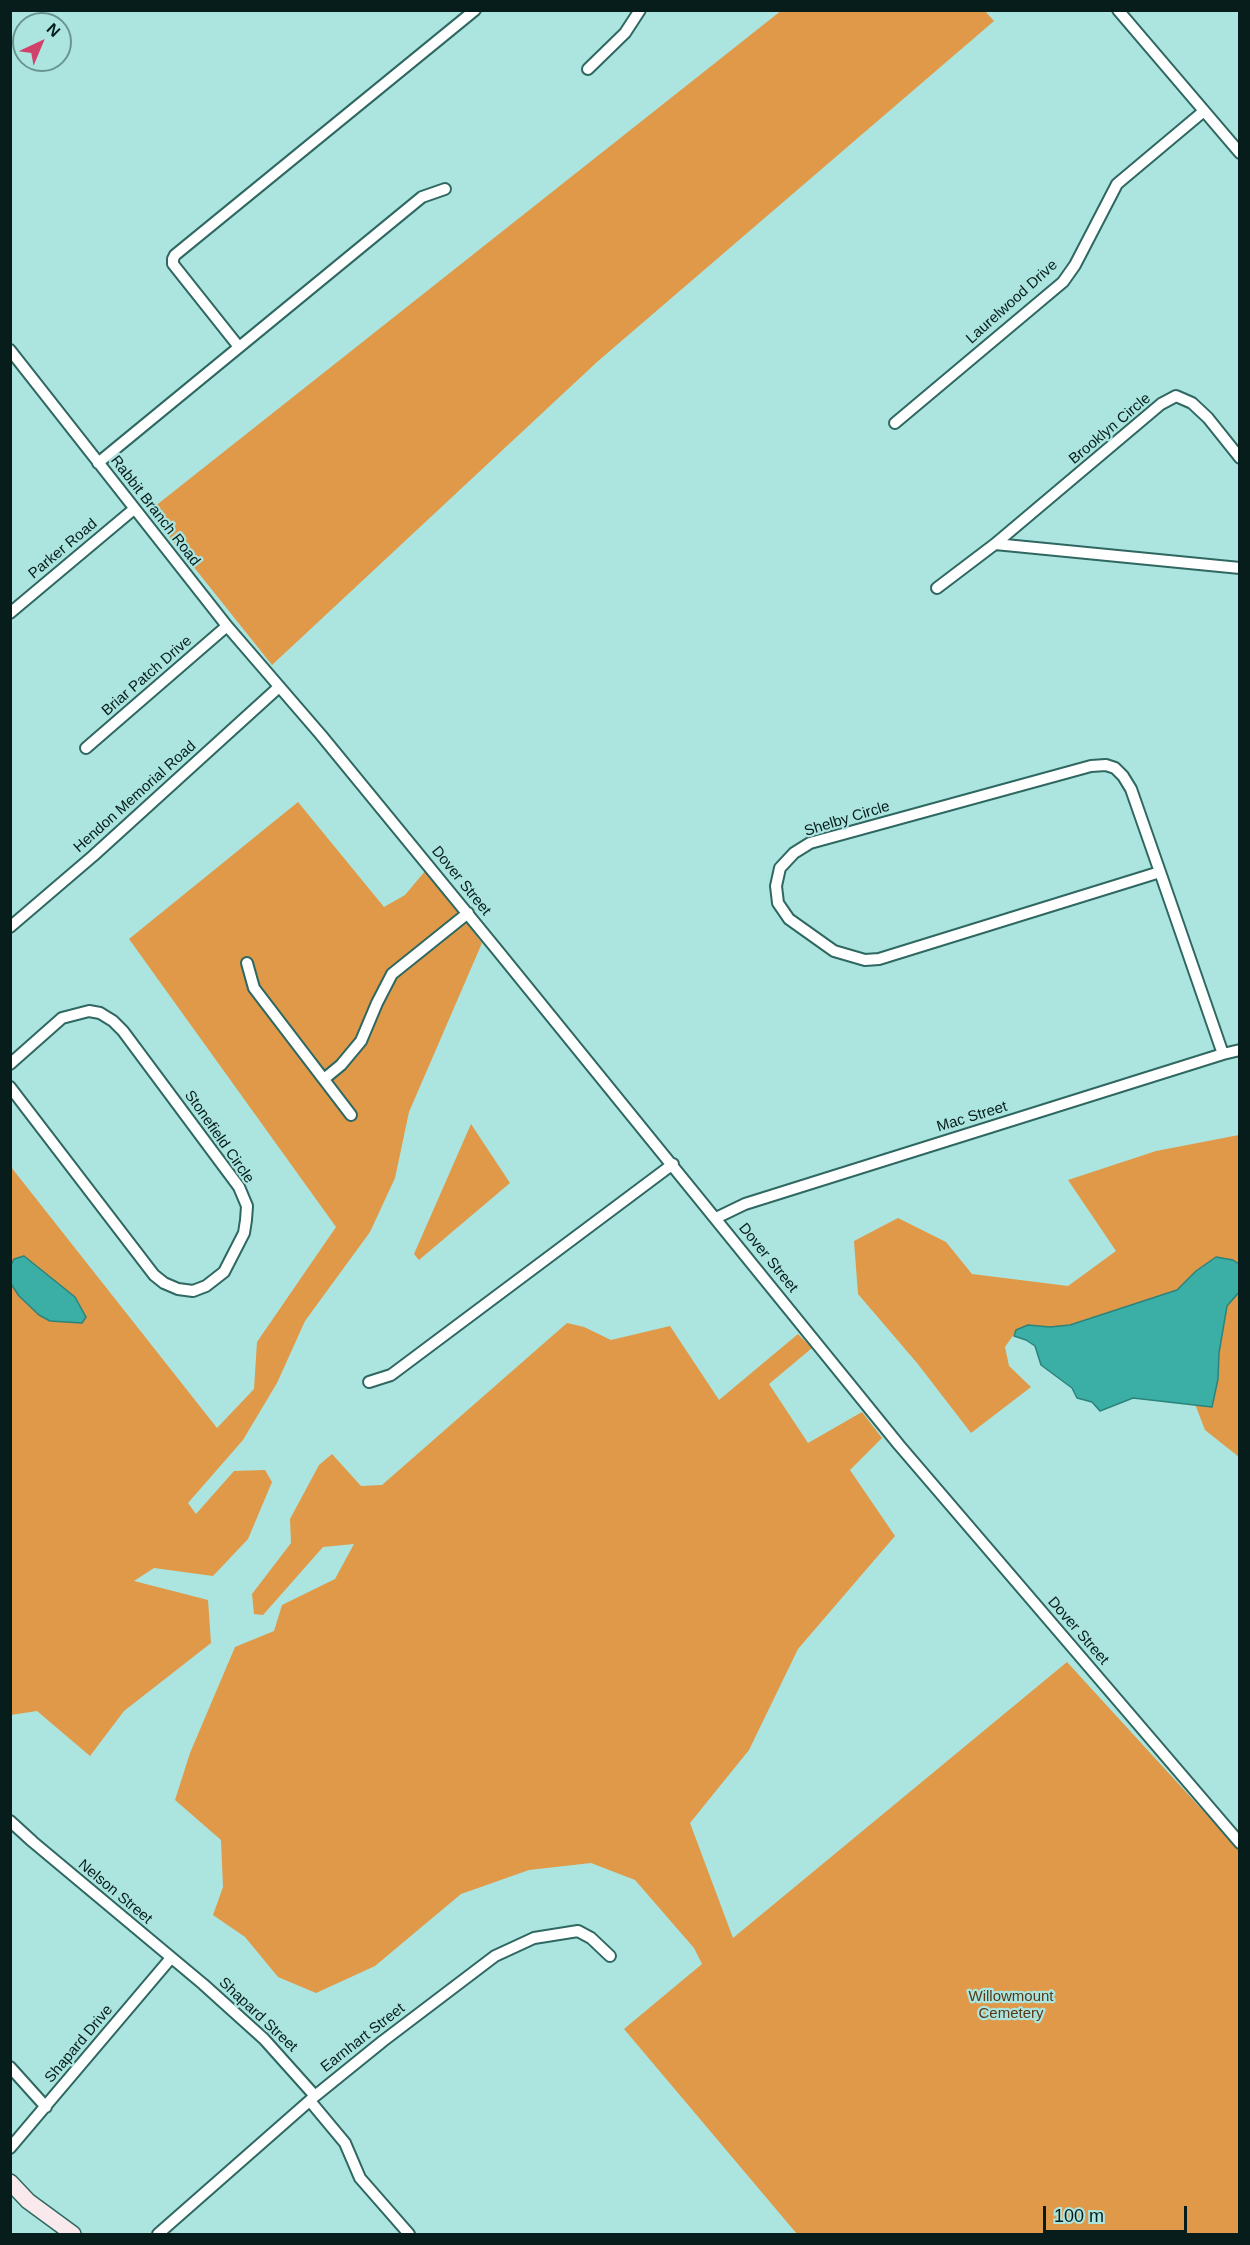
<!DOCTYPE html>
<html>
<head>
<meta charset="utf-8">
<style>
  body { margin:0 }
  #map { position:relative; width:1250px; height:2245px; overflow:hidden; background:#ace5df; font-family:Arial,sans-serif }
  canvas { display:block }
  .frame { position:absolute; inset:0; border:12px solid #061d1b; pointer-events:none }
  .north { position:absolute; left:12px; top:12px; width:60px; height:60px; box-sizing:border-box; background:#ace5df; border:2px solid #6a9591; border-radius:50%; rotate:44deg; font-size:16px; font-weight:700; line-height:24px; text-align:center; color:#061d1b }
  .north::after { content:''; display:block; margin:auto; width:21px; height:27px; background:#d1426b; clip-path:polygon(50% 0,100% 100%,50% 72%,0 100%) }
  .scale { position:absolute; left:1043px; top:2206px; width:144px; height:27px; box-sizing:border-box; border:3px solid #061d1b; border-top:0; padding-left:8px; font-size:18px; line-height:21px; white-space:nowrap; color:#061d1b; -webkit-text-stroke:4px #ace5df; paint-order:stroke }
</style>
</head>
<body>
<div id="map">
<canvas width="1250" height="2245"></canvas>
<div class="frame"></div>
<div class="north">N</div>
<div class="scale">100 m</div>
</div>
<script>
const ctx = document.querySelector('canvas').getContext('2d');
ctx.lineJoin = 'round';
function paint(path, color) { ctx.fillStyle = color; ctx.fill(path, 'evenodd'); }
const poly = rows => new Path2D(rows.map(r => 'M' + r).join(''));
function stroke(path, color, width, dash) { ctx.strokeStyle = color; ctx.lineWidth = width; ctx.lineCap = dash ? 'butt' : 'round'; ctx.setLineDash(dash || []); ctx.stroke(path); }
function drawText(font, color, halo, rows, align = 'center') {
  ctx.font = font + ' Arial,sans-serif'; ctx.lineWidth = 4.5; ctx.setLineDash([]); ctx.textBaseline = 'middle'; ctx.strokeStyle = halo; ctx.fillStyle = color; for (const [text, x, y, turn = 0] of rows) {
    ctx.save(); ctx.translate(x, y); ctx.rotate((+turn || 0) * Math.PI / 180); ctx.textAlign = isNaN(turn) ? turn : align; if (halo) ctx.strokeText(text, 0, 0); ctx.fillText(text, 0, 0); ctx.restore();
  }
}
paint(poly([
  [782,10,985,11,994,21,597,362,272,665,149,511],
  [298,802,384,907,405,895,426,870,482,943,409,1112,395,1178,370,1232,305,1321,277,1383,243,1440,188,1503,196,1514,234,1471,265,1470,272,1482,248,1539,213,1576,154,1568,134,1581,208,1600,211,1643,124,1711,90,1756,37,1711,11,1715,11,1167,217,1428,254,1389,257,1342,336,1227,129,939],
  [471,1124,510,1183,419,1260,414,1254],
  [1239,1135,1239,1264,1233,1260,1196,1271,1178,1290,1070,1325,1050,1327,1028,1325,1017,1330,1005,1347,1009,1366,1031,1387,971,1433,917,1363,858,1294,854,1241,898,1218,946,1242,972,1274,1068,1286,1116,1251,1068,1180,1156,1151],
  [1239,1291,1239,1457,1205,1430,1195,1404,1212,1407,1218,1379,1219,1353,1227,1306],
  [567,1323,584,1327,611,1340,670,1326,719,1400,798,1334,812,1348,769,1384,808,1443,862,1412,882,1438,850,1470,895,1536,798,1649,749,1750,690,1823,733,1938,1067,1662,1239,1850,1239,2234,797,2234,624,2029,702,1964,694,1948,635,1880,591,1863,529,1870,461,1894,375,1966,316,1993,278,1977,245,1937,213,1915,223,1887,221,1840,175,1800,190,1753,235,1647,274,1631,282,1605,335,1579,354,1544,323,1547,263,1615,254,1614,252,1594,291,1543,290,1519,319,1465,332,1454,361,1486,382,1485]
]), '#df9948');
const water = poly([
  [24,1256,75,1297,86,1317,82,1323,50,1321,39,1315,19,1296,11,1284,11,1265,14,1259,24,1256],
  [1216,1257,1233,1260,1239,1264,1240,1291,1227,1306,1219,1353,1218,1379,1212,1407,1133,1398,1100,1411,1092,1402,1077,1398,1072,1388,1041,1365,1035,1346,1026,1340,1014,1336,1016,1330,1028,1325,1050,1327,1070,1325,1177,1290,1196,1271,1216,1257]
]);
paint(water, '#3bafa5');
stroke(water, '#2b837c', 1.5);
const street = poly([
  [1118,10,1240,153],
  [588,69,625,33,640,10],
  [239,347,173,264,173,259,175,255,475,10],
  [10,350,227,626,321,735,498,951,899,1445,1240,1843],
  [895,423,1063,282,1075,265,1117,184,1204,111],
  [98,463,422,197,445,189],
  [995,544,1240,568],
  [937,588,995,544,1161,404,1176,396,1192,403,1208,418,1240,458],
  [10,613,134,509],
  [86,748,227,626],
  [1160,872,879,959,865,960,834,951,789,919,778,903,776,886,780,868,794,853,810,843,1091,766,1106,765,1115,768,1123,776,1131,789,1160,872,1223,1054],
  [10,927,93,856,279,687],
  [247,963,254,988,351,1115],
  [10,1064,62,1018,89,1011,100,1013,113,1021,123,1031,239,1187,247,1206,246,1220,244,1233,224,1272,206,1286,193,1291,178,1289,164,1283,154,1275,10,1087],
  [324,1079,341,1065,361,1041,377,1003,392,974,468,913],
  [716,1218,745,1204,1223,1054,1240,1050],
  [369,1382,391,1375,673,1164],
  [10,1821,33,1842,203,1984,264,2039,315,2096],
  [10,2067,46,2107],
  [310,2101,345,2143,360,2178,409,2234],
  [10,2148,171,1958],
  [158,2234,315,2096,383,2041,495,1956,534,1938,578,1931,591,1938,610,1956]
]);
const secondary = poly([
  [10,2182,28,2201,73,2234]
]);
stroke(street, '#2f6761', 14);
stroke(secondary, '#2f6761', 18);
stroke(street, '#fff', 10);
stroke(secondary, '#fae9ec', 15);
drawText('15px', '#061d1b', '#ace5df', [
  ["Laurelwood Drive",1012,302,-42],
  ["Brooklyn Circle",1110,429,-40],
  ["Rabbit Branch Road",155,511,52],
  ["Parker Road",63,549,-40],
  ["Briar Patch Drive",147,676,-41],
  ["Hendon Memorial Road",135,797,-42],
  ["Shelby Circle",847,819,-17],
  ["Dover Street",461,881,51],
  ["Mac Street",972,1117,-17],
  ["Stonefield Circle",219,1137,55],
  ["Dover Street",768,1258,51],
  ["Dover Street",1078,1631,49],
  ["Nelson Street",115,1892,40],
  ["Shapard Street",258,2015,43],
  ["Earnhart Street",363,2038,-38],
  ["Shapard Drive",79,2044,-50]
]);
drawText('15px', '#563817', '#ace5df', [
  ["Willowmount",1011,1997],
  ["Cemetery",1011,2014]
]);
</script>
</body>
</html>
